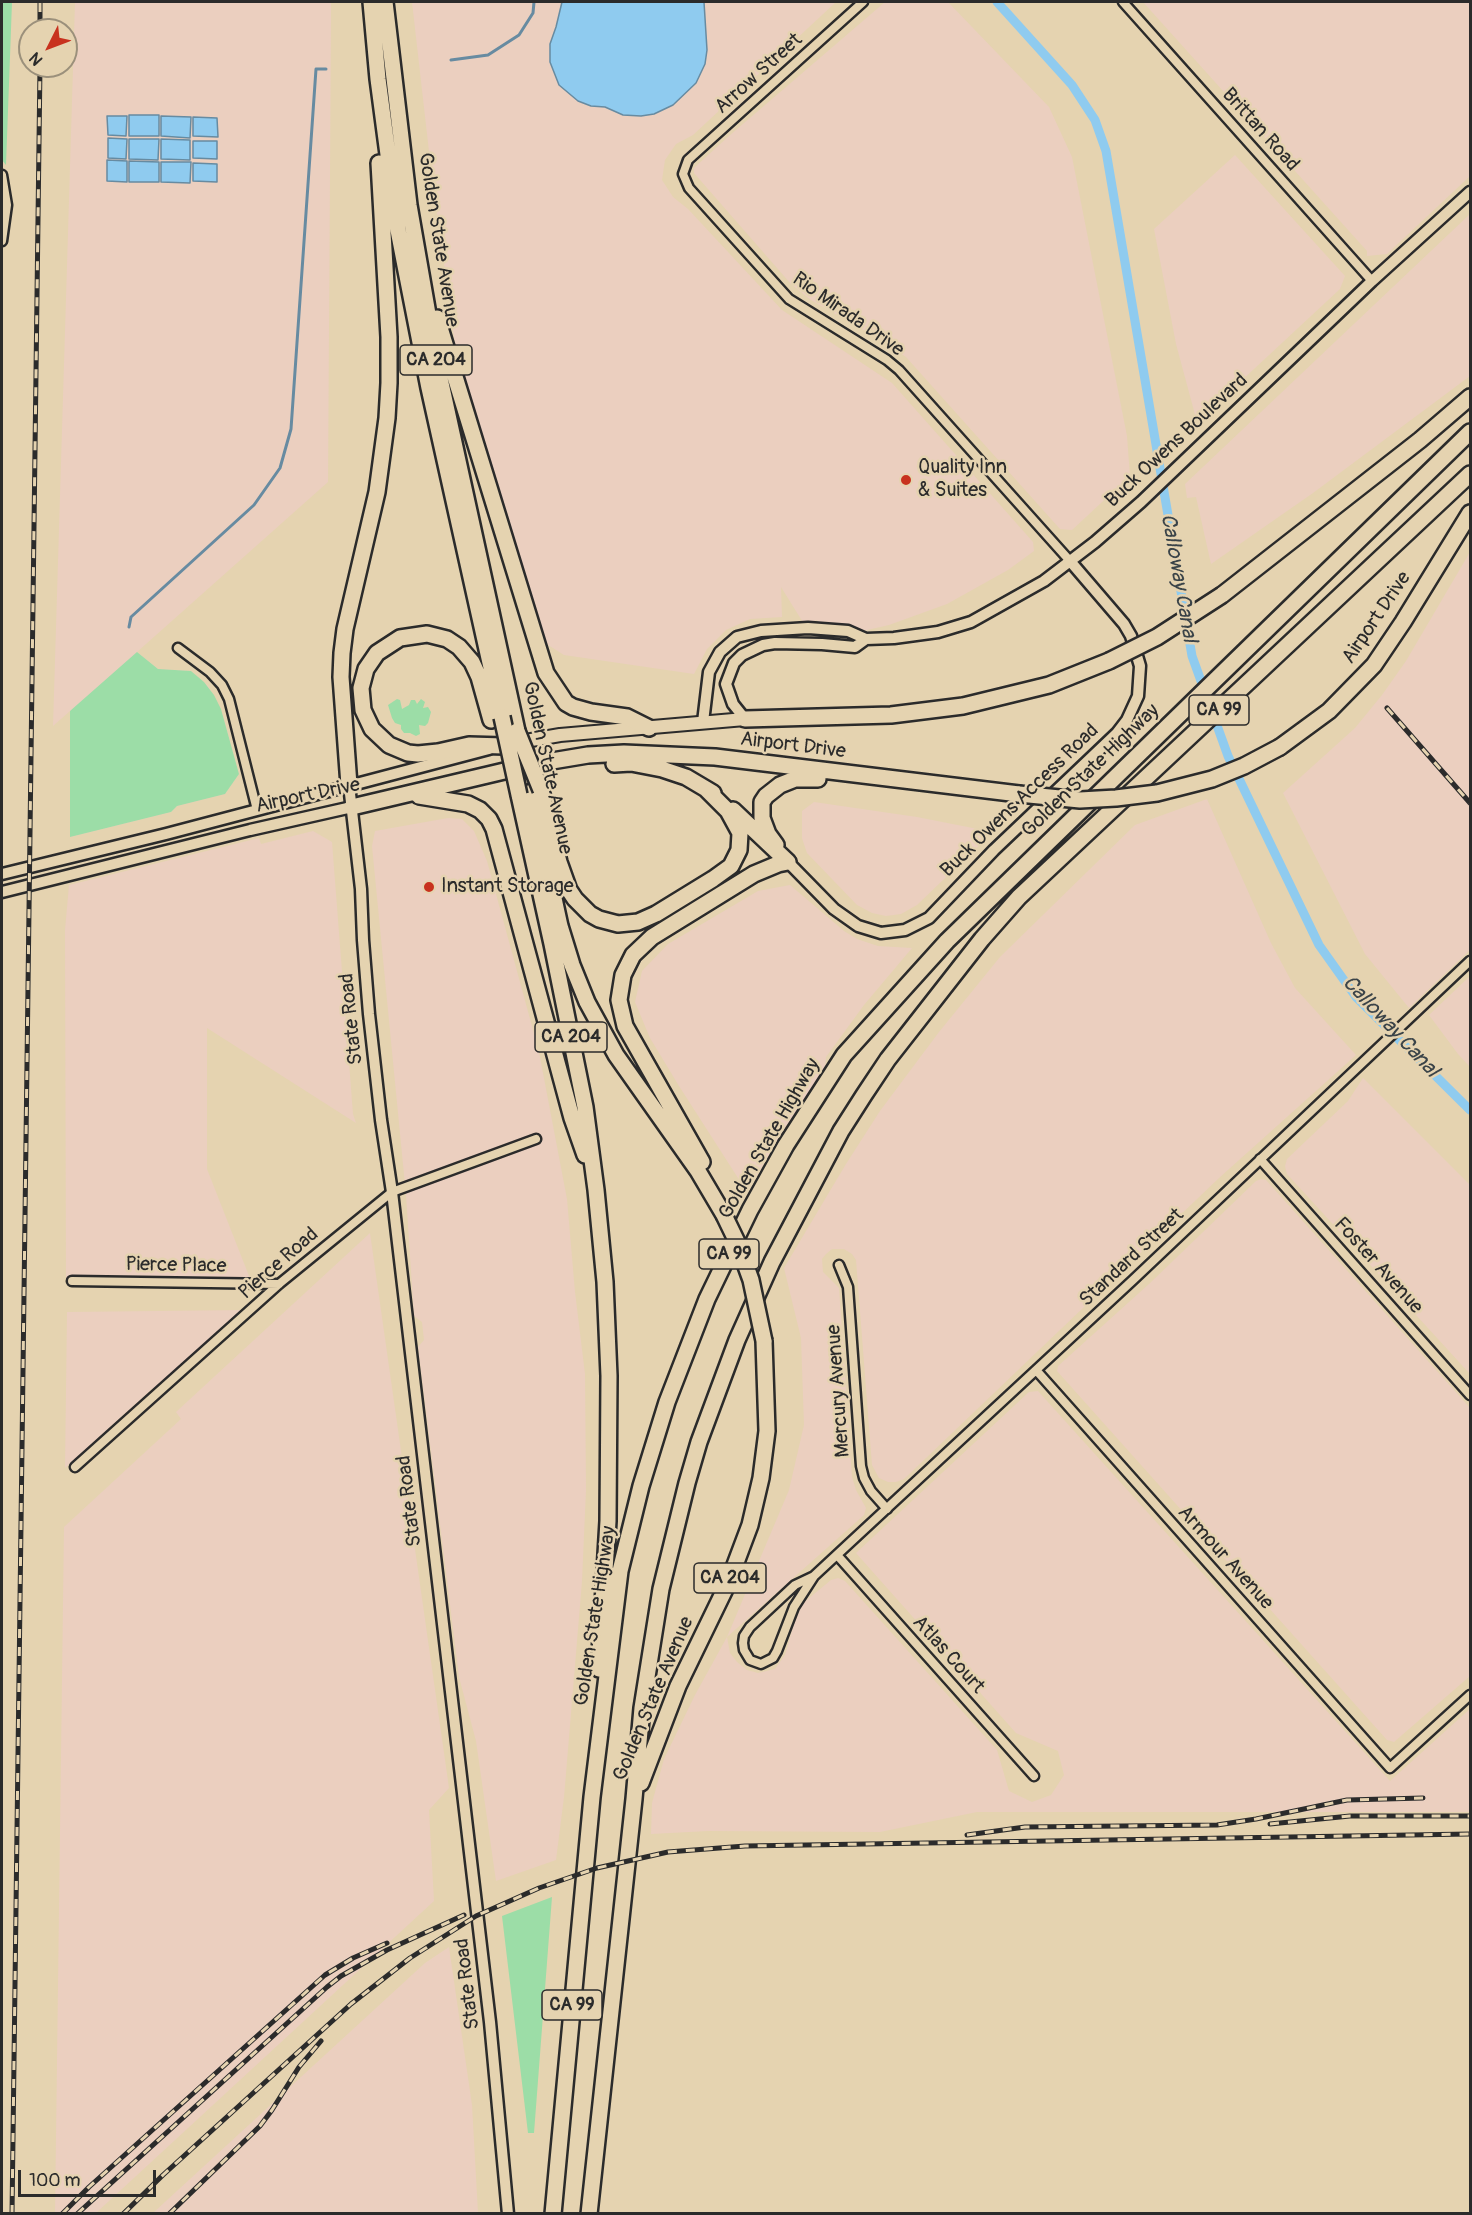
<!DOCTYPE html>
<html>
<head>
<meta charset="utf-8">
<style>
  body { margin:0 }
  #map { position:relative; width:1472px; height:2215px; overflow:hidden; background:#e5d3b0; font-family:Pangolin,sans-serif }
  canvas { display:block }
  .frame { position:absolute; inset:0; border:3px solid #2b2b2b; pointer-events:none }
  .north { position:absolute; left:18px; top:18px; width:60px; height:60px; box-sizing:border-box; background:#e5d3b0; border:2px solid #9b907b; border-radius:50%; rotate:228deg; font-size:16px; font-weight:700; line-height:24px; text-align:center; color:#2b2b2b }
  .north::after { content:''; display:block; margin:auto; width:21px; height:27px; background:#c8321e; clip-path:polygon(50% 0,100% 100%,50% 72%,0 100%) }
  .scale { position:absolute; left:18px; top:2170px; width:138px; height:27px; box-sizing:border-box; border:3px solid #2b2b2b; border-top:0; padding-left:8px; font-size:18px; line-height:21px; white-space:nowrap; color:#2b2b2b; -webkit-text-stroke:4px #e5d3b0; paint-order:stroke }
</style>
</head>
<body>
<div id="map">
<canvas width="1472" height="2215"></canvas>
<div class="frame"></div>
<div class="north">N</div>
<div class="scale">100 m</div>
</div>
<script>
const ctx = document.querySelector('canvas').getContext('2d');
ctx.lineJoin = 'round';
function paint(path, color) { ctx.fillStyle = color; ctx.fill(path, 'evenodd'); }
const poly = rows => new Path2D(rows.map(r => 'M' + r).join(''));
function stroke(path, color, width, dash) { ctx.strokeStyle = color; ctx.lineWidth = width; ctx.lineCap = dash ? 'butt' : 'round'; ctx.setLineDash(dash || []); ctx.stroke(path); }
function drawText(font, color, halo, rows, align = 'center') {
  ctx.font = font + ' Pangolin,sans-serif'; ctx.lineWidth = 5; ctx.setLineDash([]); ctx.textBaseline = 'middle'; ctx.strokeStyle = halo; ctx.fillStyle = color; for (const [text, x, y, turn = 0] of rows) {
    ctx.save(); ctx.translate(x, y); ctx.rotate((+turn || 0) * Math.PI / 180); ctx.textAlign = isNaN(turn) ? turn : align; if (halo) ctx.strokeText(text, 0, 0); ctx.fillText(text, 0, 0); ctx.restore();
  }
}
paint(poly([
  [75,2,331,2,331,20,328,482,137,652,158,669,191,671,208,686,221,709,239,774,225,794,177,806,171,812,70,837,70,711,53,726],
  [412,2,836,2,693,135,676,144,665,160,662,180,673,197,688,209,782,310,892,383,1033,542,1034,551,1008,570,947,604,889,625,828,639,817,620,804,624,781,587,782,617,750,619,726,630,707,649,694,674,564,655,537,638,458,367,431,169],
  [885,2,948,2,1049,107,1072,157,1127,436,1130,476,1072,530,1060,529,906,357,886,343,811,300,791,284,694,173,694,168,729,136],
  [1143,2,1470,2,1470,176,1387,254,1367,256,1367,251],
  [1235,155,1345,276,1340,289,1197,422,1176,344,1154,229],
  [1470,214,1470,376,1313,493,1211,564,1196,497,1187,498,1185,484],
  [1470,552,1470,950,1409,1008,1365,954,1283,793,1355,728,1382,695,1406,661],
  [1207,799,1271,943,1295,988,1356,1055,1219,1178,904,1479,896,1482,888,1482,879,1478,872,1465,856,1260,852,1254,844,1249,832,1249,826,1254,822,1259,823,1272,839,1288,852,1477,856,1490,866,1508,864,1515,727,1637,730,1653,737,1662,747,1670,758,1673,775,1669,785,1655,798,1610,802,1604,831,1580,838,1578,845,1581,997,1750,1009,1791,1032,1802,1051,1795,1064,1775,1058,1751,1016,1733,856,1553,1029,1392,1038,1391,1390,1781,1470,1709,1470,1812,977,1812,880,1832,708,1831,651,1834,652,1803,664,1759,695,1695,727,1637,789,1490,804,1425,801,1338,784,1268,846,1164,880,1111,939,1032,1000,957,1135,825],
  [814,802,917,817,993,832,917,905,901,914,886,916,872,913,857,905,807,853,802,838,802,811],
  [448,818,462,819,474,831,487,861,539,1052,567,1199,575,1292,585,1374,586,1490,582,1581,564,1797,556,1860,496,1881,476,1741,459,1677,418,1347,424,1340,422,1322,414,1316,406,1195,372,846,375,831],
  [313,831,332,842,353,1114,356,1123,207,1028,207,1169,251,1281,66,1282,65,930,69,885,259,838,261,844],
  [790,885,844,931,857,939,878,946,912,948,864,1005,826,1057,825,1070,784,1129,747,1192,679,1086,650,1038,635,1002,642,971,668,944,758,891],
  [1470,976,1470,1067,1458,1054,1429,1015],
  [1363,1078,1470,1185,1470,1374,1287,1174,1285,1166,1287,1159,1348,1101],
  [1261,1179,1266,1180,1470,1408,1470,1676,1394,1742,1387,1740,1057,1371,1058,1366,1149,1284,1256,1181],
  [370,1233,449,1788,429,1810,434,1901,96,2213,55,2213,64,1527,181,1419,176,1412],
  [249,1310,159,1393,153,1388,65,1468,67,1312],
  [449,1947,472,2105,478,2213,153,2213,425,1963]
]), '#ebcfbf');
paint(poly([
  [2,2,12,2,6,165,2,160],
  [137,652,158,669,191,671,204,682,214,695,221,709,239,774,225,794,177,806,171,812,70,837,70,711],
  [397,699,400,700,402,709,409,705,411,700,415,700,417,704,421,699,425,702,423,708,428,707,431,712,428,723,425,726,419,725,420,734,416,736,410,733,404,733,401,729,401,725,395,723,392,718,388,705],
  [552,1897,534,2133,528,2133,502,1916]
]), '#9cdda7');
const water = poly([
  [562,2,704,2,707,50,705,64,696,83,673,105,654,114,641,116,623,115,605,107,591,106,578,101,559,85,550,62,550,44,556,27,562,2],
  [129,115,159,115,159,136,129,136,129,115],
  [107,116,127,116,126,136,108,135,107,116],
  [161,116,191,117,190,138,161,136,161,116],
  [193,117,217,118,218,137,193,136,193,117],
  [108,138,127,139,126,159,108,158,108,138],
  [129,139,159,139,158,160,129,159,129,139],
  [161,139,190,140,190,160,161,159,161,139],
  [193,141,217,141,217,159,193,158,193,141],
  [107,160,127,161,127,182,107,181,107,160],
  [129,161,159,162,159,182,129,182,129,161],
  [161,162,191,162,190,183,161,182,161,162],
  [193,163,217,164,217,182,193,181,193,163]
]);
paint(water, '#8fcbef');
stroke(water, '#678ba1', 1.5);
stroke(poly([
  [451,60,488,55,519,35,533,13,534,2],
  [129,627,131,617,254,505,280,468,291,429,316,69,326,69]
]), '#678ba1', 3);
stroke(poly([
  [997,2,1072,85,1095,120,1106,151,1192,656,1228,756,1319,945,1356,997,1470,1110]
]), '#8fcbef', 9);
const street = poly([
  [863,2,688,160,683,174,689,188,789,299,887,360,899,370,1070,561],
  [1123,2,1372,281],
  [2,175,7,205,2,241],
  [178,648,210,672,222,685,229,699,257,810],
  [1260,1159,1470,1395],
  [839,1265,848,1287,861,1466,864,1478,871,1491,887,1509],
  [72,1281,279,1284],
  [1036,1370,1390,1768,1470,1695],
  [75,1467,279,1284,392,1192,536,1139],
  [837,1555,1034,1776],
  [814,1576,1133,1280,1470,961],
  [814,1576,794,1607,777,1651,773,1658,761,1664,750,1660,744,1650,743,1643,744,1636,750,1627,795,1585,814,1576]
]);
const secondary = poly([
  [745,719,733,704,726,684,734,663,742,655,763,645,775,643,822,644,855,647,866,639],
  [703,722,709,672,720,652,737,637,761,631,808,628,848,631,866,639,894,638,938,632,971,622,1044,581,1095,542,1141,502,1372,281,1470,192],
  [349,785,361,889,363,940,369,1014,381,1120,392,1192,490,2022,508,2214],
  [788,862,834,909,858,926,881,933,905,930,929,918,994,850,1117,733,1127,720,1138,696,1140,666,1131,636,1124,624,1070,561],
  [2,874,166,834,489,749],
  [2,892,250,830,352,807]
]);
const primary = poly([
  [514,743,560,735,745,719]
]);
const highway = poly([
  [371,2,378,79,398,230,429,388,502,717],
  [385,2,409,205,436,360,517,731],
  [437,318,546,673,566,703,573,707,591,712,627,717,649,728],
  [1222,595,1420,440,1470,397],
  [745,719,891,715,963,706,1049,685,1109,661],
  [491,720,479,677,472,662,459,647,447,639,427,634,400,638,377,653,366,669,361,688,363,710,372,729,389,745,408,753,418,754,438,752,469,745,504,746],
  [1280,747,1329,711,1374,665,1403,622,1470,513],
  [614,764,631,763,662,769,686,777,713,793],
  [349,785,341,677,342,653,345,629,377,492,387,418,389,383,389,337,379,163],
  [541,790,559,862,569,890,575,899,590,914,599,919,618,924,638,922,656,914,713,879,731,866,739,850,740,833,728,811,706,789],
  [531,792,560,926,572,965,587,1002,616,1055,698,1171,724,1215],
  [519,795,552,944,585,1107,596,1190,605,1282,609,1376,608,1521,599,1669],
  [419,796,468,804,480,810,489,819,494,829,572,1118,585,1155],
  [352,807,534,764,588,755,624,753,715,757,1019,794],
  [733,810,788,862],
  [776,845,768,834,762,818,762,802,766,796,780,785,795,779,818,779],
  [702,1162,625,1026,619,1000,623,975,633,955,652,937,754,874,778,864,788,862],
  [641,1783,678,1686,729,1581,750,1525,761,1478,767,1431,764,1341],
  [553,2214,592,1797,620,1571,641,1486,667,1402,707,1299,750,1210,786,1145,844,1055,947,941,1470,432],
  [589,2214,634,1799,642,1708,661,1589,687,1483,699,1442,737,1340,772,1262,841,1131,864,1095,888,1059,982,939,1019,897,1470,474]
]);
stroke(street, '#2b2b2b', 13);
stroke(secondary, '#2b2b2b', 15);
stroke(primary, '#2b2b2b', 16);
stroke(highway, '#2b2b2b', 20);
stroke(street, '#e5d3b0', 8);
stroke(secondary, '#e5d3b0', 10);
stroke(primary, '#e5d3b0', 12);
stroke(highway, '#e5d3b0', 15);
const rail = poly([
  [40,30,40,2],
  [1387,708,1470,803],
  [1270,1824,1350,1816,1470,1816],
  [967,1835,1025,1827,1217,1825,1256,1819,1347,1800,1423,1798],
  [12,2214,40,66],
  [62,2214,89,2187,325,1975,353,1958,387,1943],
  [77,2214,327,1987,341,1976,387,1950,464,1915],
  [123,2214,163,2175,351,2004,410,1958,476,1916,539,1888,597,1868,668,1852,745,1846,1470,1834],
  [169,2214,260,2126,272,2110,299,2067,321,2041]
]);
stroke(rail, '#2b2b2b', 5);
stroke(rail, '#e5d3b0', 3, [9]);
const highwayBridge = poly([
  [1109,661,1157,637,1222,595],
  [502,717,519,795],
  [517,731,541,790],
  [1019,794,1080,800,1116,798,1157,793,1212,779,1244,766,1280,747],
  [724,1215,738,1244,751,1280,764,1341]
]);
stroke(highwayBridge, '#2b2b2b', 20, []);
stroke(highwayBridge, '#e5d3b0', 15);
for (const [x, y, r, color] of [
  [906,480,6,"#c8321e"],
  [429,887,6,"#c8321e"]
]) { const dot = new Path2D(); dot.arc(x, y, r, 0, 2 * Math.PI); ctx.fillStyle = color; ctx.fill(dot); stroke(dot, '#e5d3b0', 2); }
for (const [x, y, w] of [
  [436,360,72],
  [1219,710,60],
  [571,1037,72],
  [729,1254,60],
  [730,1578,72],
  [572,2005,60]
]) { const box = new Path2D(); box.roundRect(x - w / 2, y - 15, w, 30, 4.5); ctx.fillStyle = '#e5d3b0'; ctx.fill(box); stroke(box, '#2b2b2b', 1.5); }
drawText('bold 18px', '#2b2b2b', null, [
  ["CA 204",436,360],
  ["CA 99",1219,710],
  ["CA 204",571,1037],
  ["CA 99",729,1254],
  ["CA 204",730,1578],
  ["CA 99",572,2005]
]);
drawText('20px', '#2b2b2b', '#e5d3b0', [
  ["Arrow Street",759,74,-42],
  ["Brittan Road",1260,130,48],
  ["Golden State Avenue",438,240,81],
  ["Rio Mirada Drive",848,315,35],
  ["Buck Owens Boulevard",1177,441,-43],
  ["Airport Drive",1377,618,-56],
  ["Airport Drive",793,746,7],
  ["Golden State Avenue",547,768,78],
  ["Golden State Highway",1091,771,-44],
  ["Airport Drive",308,796,-12],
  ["Buck Owens Access Road",1020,801,-44],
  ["State Road",352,1019,-96],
  ["Golden State Highway",770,1139,-60],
  ["Standard Street",1132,1258,-43],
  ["Pierce Road",279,1264,-41],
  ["Pierce Place",176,1266,1],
  ["Foster Avenue",1378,1266,48],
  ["Mercury Avenue",839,1391,-94],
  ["State Road",410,1501,-97],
  ["Armour Avenue",1225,1558,48],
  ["Golden State Highway",596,1616,-81],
  ["Atlas Court",948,1655,48],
  ["Golden State Avenue",654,1699,-67],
  ["State Road",468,1984,-97]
]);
drawText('20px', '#2b2b2b', '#e5d3b0', [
  ["Quality Inn",918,468],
  ["& Suites",918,491],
  ["Instant Storage",441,887]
], 'left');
drawText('italic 21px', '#3a4348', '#e5d3b0', [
  ["Calloway Canal",1178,578,80],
  ["Calloway Canal",1390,1027,47]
]);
</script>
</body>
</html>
